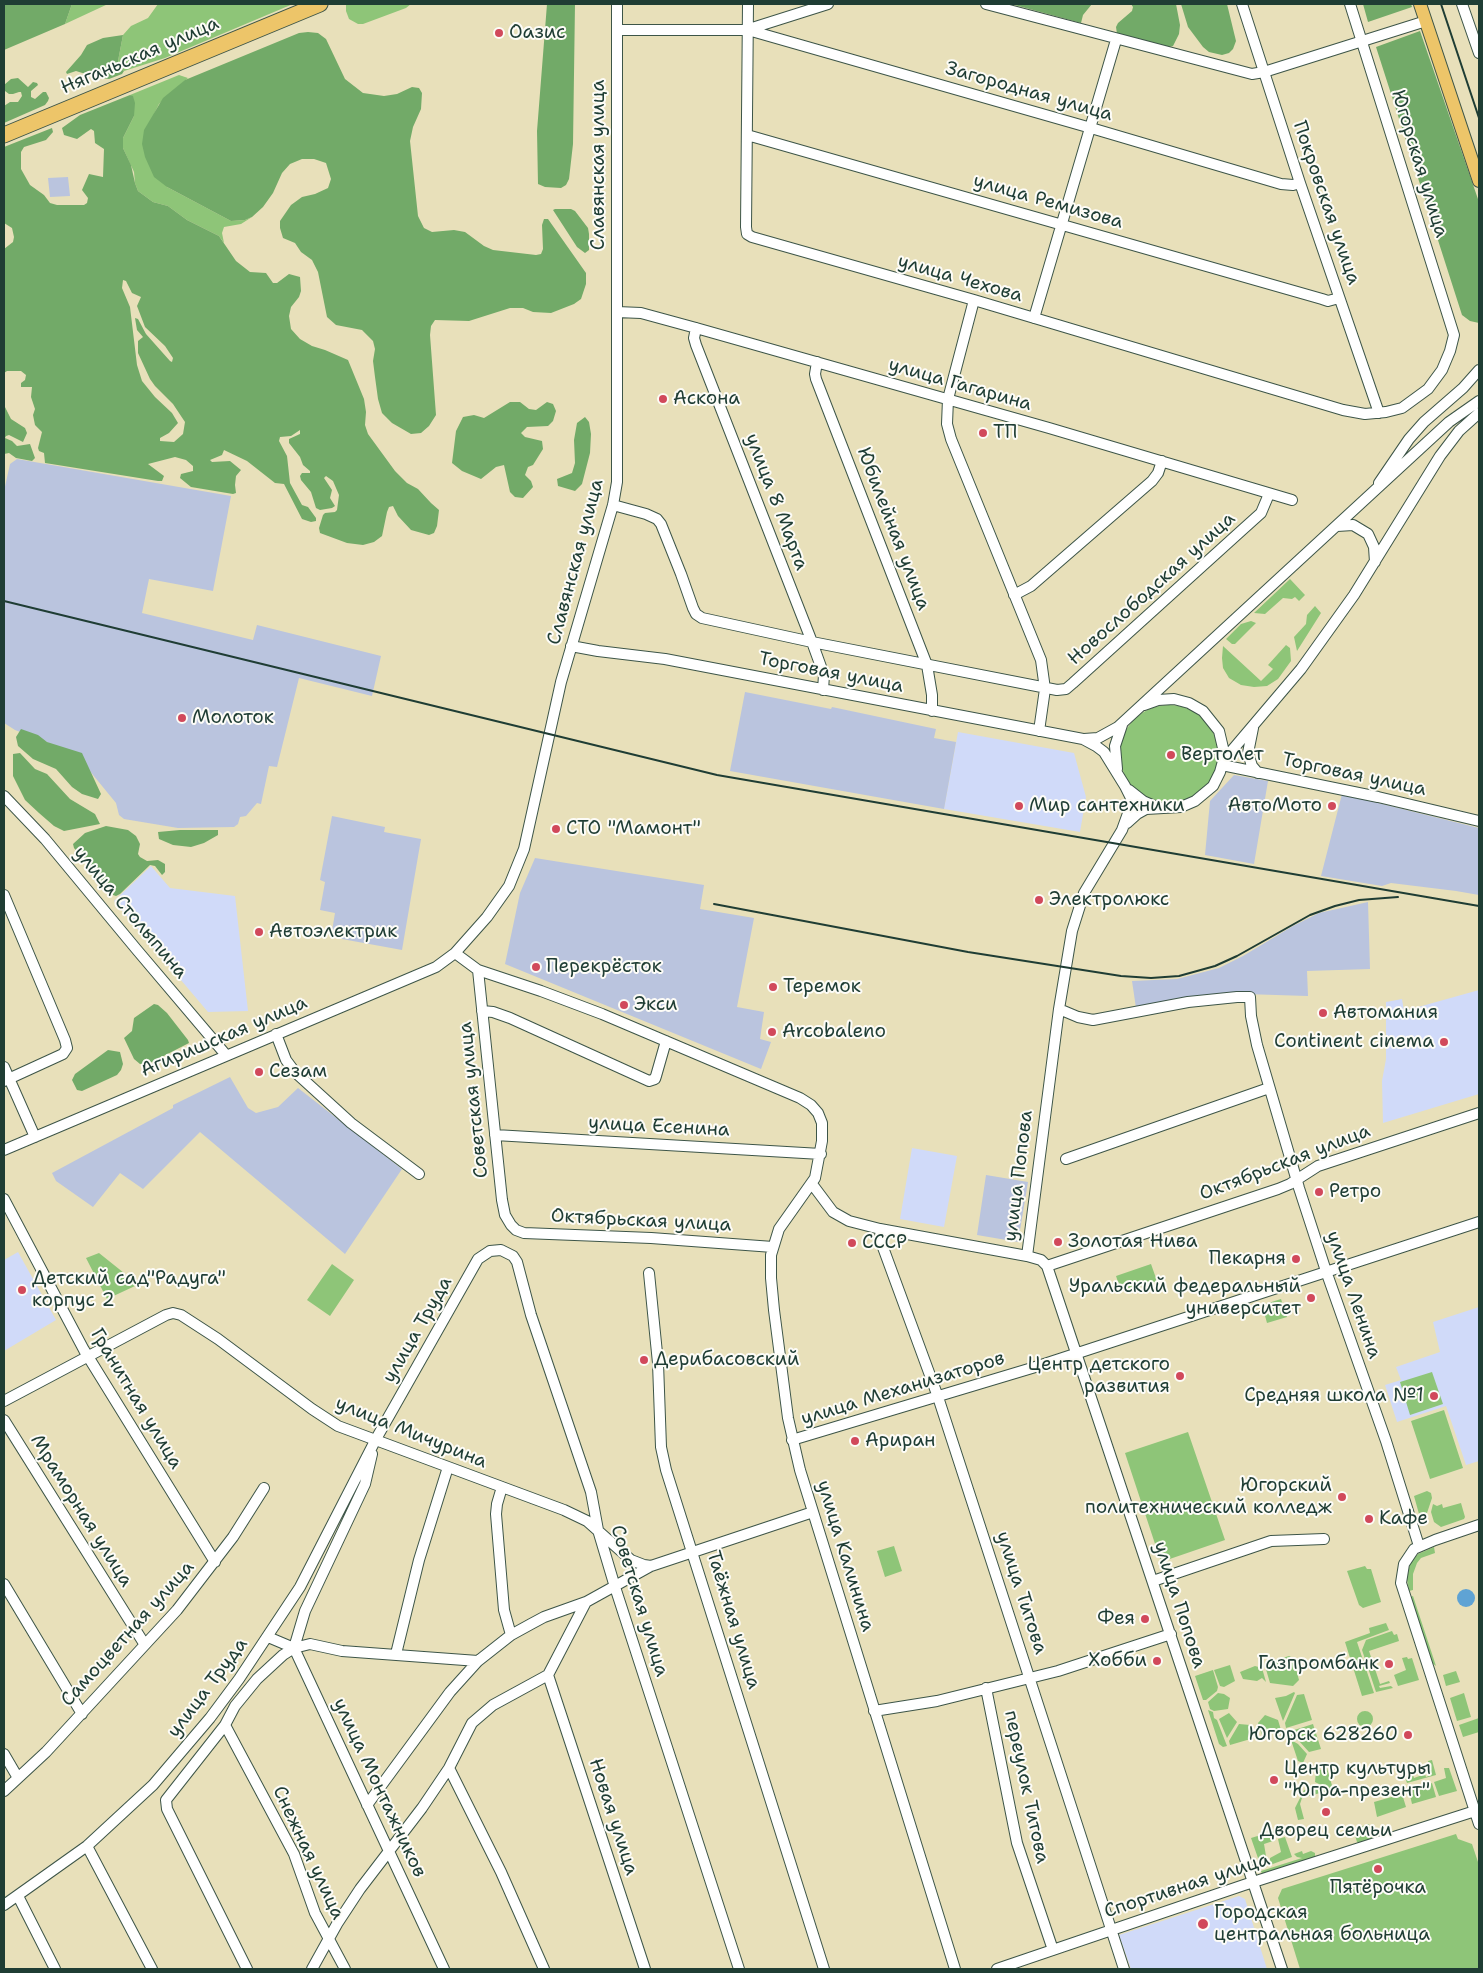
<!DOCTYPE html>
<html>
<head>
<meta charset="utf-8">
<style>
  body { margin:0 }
  #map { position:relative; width:1483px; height:1973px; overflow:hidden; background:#e8e0ba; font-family:"Shantell Sans",sans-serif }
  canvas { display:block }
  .frame { position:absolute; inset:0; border:5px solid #1f3d34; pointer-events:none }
</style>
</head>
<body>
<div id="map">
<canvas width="1483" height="1973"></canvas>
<div class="frame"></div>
</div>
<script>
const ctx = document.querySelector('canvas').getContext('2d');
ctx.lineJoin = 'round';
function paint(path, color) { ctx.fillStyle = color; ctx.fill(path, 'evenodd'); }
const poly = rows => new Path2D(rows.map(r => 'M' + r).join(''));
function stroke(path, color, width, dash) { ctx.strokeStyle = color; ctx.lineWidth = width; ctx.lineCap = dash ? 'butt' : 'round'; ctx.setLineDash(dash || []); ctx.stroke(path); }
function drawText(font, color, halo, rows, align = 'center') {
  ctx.font = font + ' "Shantell Sans",sans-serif'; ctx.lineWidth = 4; ctx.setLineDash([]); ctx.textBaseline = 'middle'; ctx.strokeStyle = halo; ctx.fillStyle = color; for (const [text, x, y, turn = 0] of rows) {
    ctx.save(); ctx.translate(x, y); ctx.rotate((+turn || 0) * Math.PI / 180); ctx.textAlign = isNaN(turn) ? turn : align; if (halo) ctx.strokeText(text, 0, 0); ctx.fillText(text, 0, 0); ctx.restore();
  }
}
paint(poly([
  [958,732,1074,753,1086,797,1080,832,944,809],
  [151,866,170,888,235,896,248,1011,208,1012,114,901],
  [1479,990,1479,1094,1383,1123,1382,1081,1386,1059,1386,1002,1402,999,1404,1011],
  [912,1148,957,1156,944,1227,900,1219],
  [18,1252,56,1320,4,1351,4,1260],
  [1479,1307,1479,1461,1466,1465,1446,1406,1397,1422,1385,1385,1401,1380,1396,1367,1440,1352,1433,1322],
  [1239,1896,1245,1899,1267,1969,1131,1969,1119,1935]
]), '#d0daf9');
paint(poly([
  [68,177,70,196,50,197,48,178],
  [17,459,231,496,213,591,149,579,142,613,253,640,257,625,381,656,372,696,299,678,277,767,269,766,261,804,257,803,246,816,240,817,238,824,234,827,178,828,124,819,119,815,116,803,75,753,15,730,4,723,4,491,10,464],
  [745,692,831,709,832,707,936,729,934,738,956,742,944,809,730,771],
  [1234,775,1268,781,1254,864,1205,855,1210,801],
  [1342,794,1479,828,1479,895,1456,891,1391,883,1382,886,1321,876],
  [332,816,385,827,384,832,421,839,402,950,331,937,335,913,320,910,325,882,320,880],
  [535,858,704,885,700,909,754,918,737,1007,764,1012,760,1039,771,1042,761,1069,505,964,520,893],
  [1368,902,1370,969,1307,971,1308,996,1244,994,1136,1008,1132,981,1177,979,1219,968,1243,956,1293,926,1319,913],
  [230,1077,248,1108,256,1113,278,1107,298,1088,402,1169,345,1254,200,1132,143,1189,120,1173,93,1207,56,1181,52,1173,173,1108,173,1105],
  [986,1175,1028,1182,1018,1242,977,1235]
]), '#bac4de');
paint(poly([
  [72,4,108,4,65,24],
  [158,4,293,4,165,58,124,71,119,68,118,61,123,35,131,26,148,18],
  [346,4,411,4,406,8,363,24,358,24,349,19,346,11],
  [179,75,188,78,159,104,154,114,167,187,231,221,245,220,252,217,241,224,224,227,222,233,224,243,219,236,187,220,168,206,153,202,138,191,135,183,134,172,123,148,123,138,134,116,133,97,130,95],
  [1290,579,1305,595,1299,601,1295,597,1292,599,1283,598,1265,614,1254,613],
  [1315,606,1321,613,1297,651,1294,637,1306,624,1307,615],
  [1251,621,1256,623,1235,644,1232,644,1226,639,1241,624],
  [1286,645,1290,648,1291,661,1278,679,1267,686,1254,687,1241,685,1229,678,1223,668,1222,658,1223,646,1261,681,1273,669,1268,665],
  '1120 754a49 49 0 1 1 98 0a49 49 0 1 1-98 0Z',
  [99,1253,124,1273,135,1286,107,1299,86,1258],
  [332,1264,354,1280,330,1316,307,1300],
  [1151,1264,1157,1281,1127,1291,1125,1286,1120,1288,1116,1276],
  [1281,1299,1287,1317,1267,1323,1262,1305],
  [1432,1372,1443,1404,1410,1415,1400,1382],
  [1444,1410,1463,1468,1430,1479,1411,1421],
  [1188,1432,1225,1540,1161,1562,1125,1453],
  [1427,1491,1431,1493,1432,1498,1427,1513,1421,1515,1419,1514,1414,1496],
  [1461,1503,1465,1517,1464,1519,1441,1527,1434,1522,1431,1512,1433,1504,1437,1506,1442,1504,1443,1508],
  [894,1546,902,1571,885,1577,877,1551],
  [1434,1547,1435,1553,1421,1558,1417,1563,1413,1574,1413,1590,1409,1591,1407,1579,1410,1563,1418,1554],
  [1365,1566,1367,1569,1371,1569,1381,1602,1363,1608,1359,1605,1347,1571],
  [1413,1596,1436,1666,1432,1663,1410,1597],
  [1386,1623,1389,1630,1357,1642,1374,1693,1362,1696,1345,1642,1370,1633,1369,1628],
  [1392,1631,1394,1635,1397,1634,1399,1641,1369,1651,1380,1684,1389,1681,1390,1683,1379,1686,1380,1688,1391,1686,1393,1688,1376,1692,1362,1650,1366,1640],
  [1289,1656,1293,1658,1299,1680,1293,1686,1270,1683,1265,1666,1267,1663],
  [1407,1657,1408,1659,1412,1658,1419,1680,1398,1686,1394,1675,1406,1670,1402,1658],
  [1230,1665,1235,1681,1224,1687,1220,1686,1214,1670],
  [1255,1666,1262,1668,1266,1682,1262,1678,1257,1681,1243,1679,1240,1672],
  [1213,1670,1218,1687,1217,1691,1206,1700,1203,1700,1195,1676],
  [1456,1671,1460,1682,1446,1686,1443,1675],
  [1294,1692,1295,1693,1283,1721,1275,1698,1286,1696],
  [1218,1693,1224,1694,1230,1698,1228,1709,1214,1711,1210,1709,1208,1702],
  [1464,1693,1471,1717,1457,1721,1450,1698],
  [1304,1694,1312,1720,1286,1728,1285,1723,1297,1695],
  [1208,1710,1213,1712,1214,1718,1217,1720,1227,1746,1223,1747,1219,1744],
  '1357 1719a8 8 0 1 1 16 0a8 8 0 1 1-16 0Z',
  [1229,1713,1237,1722,1227,1738,1219,1719],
  [1265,1715,1278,1720,1281,1730,1262,1735,1258,1723],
  [1479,1718,1479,1732,1463,1737,1459,1725],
  [1239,1724,1250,1725,1254,1738,1230,1745,1229,1741],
  [1313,1724,1321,1749,1309,1752,1299,1741,1290,1736,1288,1732],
  [1291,1740,1298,1744,1307,1754,1303,1763,1298,1761],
  [1432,1760,1436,1775,1407,1783,1402,1769,1410,1767,1414,1778,1425,1774,1426,1777,1431,1775,1428,1761],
  [1327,1768,1333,1789,1323,1792,1321,1785,1315,1782,1316,1771],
  [1444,1768,1449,1768,1457,1791,1439,1796,1434,1782,1446,1778],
  [1432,1783,1436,1797,1412,1804,1409,1791],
  [1313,1785,1318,1787,1320,1793,1302,1798,1300,1804,1304,1819,1298,1820,1295,1808,1304,1790,1310,1789],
  [1402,1794,1406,1807,1377,1817,1374,1802],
  [1369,1824,1372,1839,1359,1843,1357,1842,1353,1829],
  [1274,1831,1275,1835,1273,1841,1264,1844,1266,1856,1259,1861,1251,1838],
  [1456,1834,1458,1839,1472,1844,1479,1865,1479,1969,1300,1969,1278,1898,1282,1889],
  [1285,1837,1292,1857,1270,1865,1270,1858,1281,1852,1278,1839],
  [1302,1851,1303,1854,1311,1851,1315,1853,1315,1858,1266,1874,1262,1874,1261,1871,1302,1858,1297,1857,1294,1854]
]), '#8ec578');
paint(poly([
  [4,4,72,4,65,24,4,50],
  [547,4,575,4,573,144,569,179,566,185,561,188,545,187,538,184,537,131],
  [1011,4,1092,4,1083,15,1081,23],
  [1131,4,1176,4,1180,25,1179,34,1173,46,1169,47,1117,34,1116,27,1118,23,1132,11,1133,7],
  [1181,4,1227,4,1236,41,1233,49,1229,53,1222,55,1209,52,1203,47,1188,27],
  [1363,4,1411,4,1412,7,1368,22],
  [1420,31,1479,202,1479,323,1470,321,1462,315,1376,47],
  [308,32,318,33,326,39,345,79,363,93,384,96,397,94,412,87,419,88,422,93,421,109,413,127,410,141,418,216,424,228,432,232,454,230,465,232,484,246,493,250,536,255,541,254,543,249,542,225,544,219,548,219,586,273,586,284,581,299,574,304,551,313,533,312,523,308,510,308,469,321,435,320,431,326,430,335,436,415,429,426,421,433,411,434,392,423,382,413,378,399,375,377,373,361,375,349,373,341,362,330,336,325,327,317,318,272,312,260,301,252,295,243,283,238,280,228,280,221,291,205,302,197,315,194,328,188,331,179,326,163,314,159,302,159,290,164,282,173,273,193,263,207,252,217,245,220,231,221,167,187,154,177,145,157,142,144,144,130,163,98,185,80,299,33],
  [123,35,118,61,119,68,124,71,122,74,109,79,95,77,76,71,67,74,66,72,81,55,87,45,103,38],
  [18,78,28,87,33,82,37,83,38,85,31,91,31,97,35,99,43,92,46,92,49,98,48,101,45,105,4,123,4,106,10,102,18,102,22,96,21,92,19,92,13,94,9,94,5,91,4,85,11,79],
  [130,95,133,96,135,103,134,116,123,138,123,148,131,165,135,183,138,191,153,202,168,206,187,220,219,236,236,261,250,272,266,273,273,283,277,283,289,274,300,277,301,291,299,297,291,307,289,316,291,329,300,339,312,346,325,350,348,360,364,399,366,412,365,425,368,434,395,471,407,483,418,489,431,503,439,510,437,526,434,533,429,535,411,530,398,516,393,506,389,507,387,512,382,536,374,542,363,545,347,543,320,533,319,528,323,515,325,513,335,512,337,510,339,495,333,481,326,476,324,478,332,490,330,498,335,506,332,508,320,510,316,508,311,492,301,480,300,476,302,473,310,473,310,471,303,465,300,457,289,443,289,439,300,434,300,430,291,436,280,437,279,441,287,456,290,483,302,505,308,507,316,518,316,521,311,522,302,519,284,484,275,483,247,461,224,450,222,455,210,460,212,462,230,461,241,470,236,476,235,485,236,493,233,494,191,487,180,478,181,474,193,471,193,466,186,460,175,457,148,464,164,476,162,481,158,481,45,463,44,453,39,451,38,448,42,432,35,425,33,415,35,409,31,397,32,387,21,387,21,383,25,380,26,375,21,371,7,371,4,373,4,249,13,242,14,237,12,228,4,223,4,147,52,128,53,132,46,140,24,147,21,152,21,169,30,185,44,195,50,203,57,205,84,205,87,203,88,198,82,190,89,174,103,177,104,149,95,143,94,131,91,129,77,139,64,135,62,128,80,115],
  [123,280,126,281,132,293,141,297,137,306,145,327,165,346,173,358,172,362,170,361,146,334,138,319,135,318,137,330,143,337,138,341,138,353,150,379,155,386,173,404,185,422,183,434,174,442,160,441,160,438,169,433,178,423,172,413,155,397,142,381,137,365,130,307,122,288],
  [555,209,571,209,575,211,588,228,589,234,589,250,585,253,577,247,553,210],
  [510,402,520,402,529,409,536,410,547,402,553,404,556,411,553,421,548,426,527,427,521,433,525,437,542,441,543,449,533,465,528,467,525,475,531,481,533,487,523,498,515,497,510,492,504,465,496,467,481,479,462,471,452,463,456,431,463,417,474,415,484,418],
  [4,405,11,419,25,428,27,433,23,442,9,435,6,436,5,438,12,441,17,446,30,444,35,458,32,461,16,458,9,453,4,454],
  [585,417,589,422,591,434,590,453,582,484,575,491,558,486,557,479,572,473,575,463,574,440,577,423],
  [21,729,38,735,47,742,82,753,101,794,98,799,82,794,72,787,56,769,33,759,18,746,16,737],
  [20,753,35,769,47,774,70,799,95,814,100,824,64,831,54,826,39,813,25,800,13,776,13,754],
  [106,826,128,830,136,836,140,844,138,854,140,857,147,861,158,860,165,864,165,872,162,875,155,866,150,865,120,894,116,896,113,895,74,848,73,844,85,833],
  [180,830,218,830,218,835,204,843,191,847,173,845,159,839,158,832],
  [154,1004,158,1005,167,1013,188,1040,189,1043,150,1063,140,1064,134,1059,124,1038,132,1031,134,1018],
  [108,1050,120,1052,123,1064,121,1070,117,1075,82,1091,77,1090,72,1080,75,1074]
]), '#72aa68');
paint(poly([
  '1457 1598a9 9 0 1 1 18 0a9 9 0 1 1-18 0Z'
]), '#5fa3d4');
const minor = poly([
  [748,4,746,227,747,234,752,237,974,300,1343,410,1365,414,1386,412,1402,408,1428,389,1442,370,1450,351,1454,335,1350,4],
  [986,4,1252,74,1264,72,1426,21],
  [1242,4,1300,183,1379,413],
  [1462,4,1479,53],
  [749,29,828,4],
  [617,30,748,30,1091,128,1281,184,1293,185,1300,183],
  [747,135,1322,299,1328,301,1339,298],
  [974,300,948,399,947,424,951,439,1041,660,1045,689,1039,731],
  [617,312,641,313,696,328,1049,428,1292,500],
  [1034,318,1116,40],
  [696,328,694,338,696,345,812,642,824,675,823,690],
  [817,362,815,374,816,379,927,665,932,695,932,711],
  [1379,483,1409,439,1424,422,1463,388,1479,370],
  [613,505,646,514,657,519,661,524,681,574,693,608,696,614,702,618,812,642,1057,690,1066,689,1073,683,1241,531,1261,513,1269,494],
  [1337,526,1353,525,1368,534,1374,547,1375,562],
  [1014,595,1031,586,1152,481,1158,473,1162,461],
  [571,646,598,651,665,659,1083,739,1096,746,1104,752,1125,786,1131,798,1131,805,1122,830,1084,893,1072,931,1059,1009,1027,1256],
  [1253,728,1248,753,1252,766,1258,773],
  [1084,739,1098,738,1118,727,1449,422,1479,401],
  [1223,761,1301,669,1354,595,1440,456,1459,431,1479,413],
  [1222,765,1378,797,1479,821],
  [1117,769,1115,746,1122,725],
  [1129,790,1143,801,1157,807],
  [4,796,45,839,137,950,226,1055],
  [1127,823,1137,814,1146,809,1181,807,1195,801,1213,786,1220,772,1223,761,1223,748,1219,731,1203,711,1189,703,1174,699,1158,700,1144,705],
  [4,895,65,1040,67,1048,63,1054,4,1081],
  [455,953,478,970,541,991,602,1014,800,1098,811,1105,818,1113,822,1123,822,1141,815,1178,779,1229,771,1255,771,1278,774,1310,788,1418,800,1470,955,1969],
  [478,970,502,1200,505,1215,511,1225,516,1230,524,1233,651,1238,773,1247],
  [1059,1009,1078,1017,1093,1020,1188,1002,1237,997,1250,997,1251,1016,1257,1045,1299,1188,1326,1271,1386,1441,1419,1546],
  [482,1011,493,1012,510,1018,649,1081,655,1079,656,1076,666,1041],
  [276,1034,286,1060,295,1072,351,1123,419,1174],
  [4,1067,35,1137],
  [495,1135,821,1154],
  [4,1150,436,967,455,953,487,917,509,886,524,849,561,682,613,505,617,482,617,4],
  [1066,1159,1269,1088],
  [812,1184,833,1212,849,1221,880,1229,1027,1256,1041,1260,1047,1266,1282,1969],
  [4,1199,84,1350,215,1562],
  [880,1229,881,1242,938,1397,1124,1969],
  [1047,1266,1278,1189,1290,1184,1318,1166,1479,1113],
  [649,1273,658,1363,661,1447,666,1470,824,1969],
  [4,1401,166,1315,173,1313,181,1315,218,1339,312,1409,338,1426,564,1510,587,1521,631,1560,644,1565,651,1566],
  [4,1420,145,1645],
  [792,1440,1032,1368,1479,1222],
  [502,1487,497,1504,496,1514,504,1610,511,1635],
  [1479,1525,1435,1540,1414,1549,1404,1564,1401,1583,1479,1824],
  [1153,1581,1271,1541,1324,1539],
  [4,1584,82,1714],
  [268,1637,294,1648,444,1969],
  [294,1648,310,1644,342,1651,478,1661],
  [396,1654,419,1560,448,1467],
  [548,1675,645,1969],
  [986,1688,1017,1843,1053,1950],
  [874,1711,937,1701,1058,1671,1171,1634],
  [225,1725,294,1854,315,1913,345,1969],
  [4,1754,18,1778],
  [449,1768,501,1872,544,1969],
  [4,1791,46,1752,177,1610,233,1537,264,1488],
  [367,1805,450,1692,478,1661,511,1635,531,1624,544,1617,586,1602],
  [87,1846,152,1969],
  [18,1896,55,1969],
  [4,1905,87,1846,153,1785,210,1718,239,1679,300,1587,376,1439,478,1259,490,1251,501,1250,513,1256,517,1262,531,1315,591,1492,598,1530,615,1587,739,1969],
  [247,1969,167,1809,166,1800,225,1725,235,1706,257,1679,283,1655,294,1648,305,1611,365,1484,372,1454],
  [312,1969,337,1924,360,1889,422,1808,449,1768,472,1723,493,1705,548,1675,586,1602,651,1566,813,1512],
  [997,1969,1244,1885,1475,1811]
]);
const major = poly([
  [1420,4,1479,181]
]);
const highway = poly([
  [4,135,320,4]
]);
stroke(minor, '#3d5548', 12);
stroke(major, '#3d5548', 14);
stroke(highway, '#3d5548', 17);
stroke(minor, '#fff', 10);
stroke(major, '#edc569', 12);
stroke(highway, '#edc569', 15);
stroke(poly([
  [1441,4,1479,118],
  [4,601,717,775,1479,906],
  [714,904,968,952,1121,976,1151,978,1179,976,1215,966,1237,956,1310,915,1335,906,1359,900,1398,897]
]), '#1f3d34', 2);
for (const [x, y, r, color] of [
  [499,33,5,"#d1495b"],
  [663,399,5,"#d1495b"],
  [983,433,5,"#d1495b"],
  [182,718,5,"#d1495b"],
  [1171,755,5,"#d1495b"],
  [1019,806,5,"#d1495b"],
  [1332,806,5,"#d1495b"],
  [556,829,5,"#d1495b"],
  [1039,900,5,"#d1495b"],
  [259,932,5,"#d1495b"],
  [536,967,5,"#d1495b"],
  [773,987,5,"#d1495b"],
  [624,1005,5,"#d1495b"],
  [1323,1013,5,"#d1495b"],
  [772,1032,5,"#d1495b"],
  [1444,1042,5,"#d1495b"],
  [259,1072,5,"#d1495b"],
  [1319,1192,5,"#d1495b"],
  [1058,1242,5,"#d1495b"],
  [852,1243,5,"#d1495b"],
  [1296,1259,5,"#d1495b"],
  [22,1290,5,"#d1495b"],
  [1311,1298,5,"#d1495b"],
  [644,1360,5,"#d1495b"],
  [1180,1376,5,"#d1495b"],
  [1434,1396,5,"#d1495b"],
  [855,1441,5,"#d1495b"],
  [1342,1497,5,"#d1495b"],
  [1369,1519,5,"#d1495b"],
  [1145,1619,5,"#d1495b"],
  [1157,1661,5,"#d1495b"],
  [1389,1664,5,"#d1495b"],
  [1408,1735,5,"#d1495b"],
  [1274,1780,5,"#d1495b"],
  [1326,1812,5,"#d1495b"],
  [1378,1869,5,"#d1495b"],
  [1203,1924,6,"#d1495b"]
]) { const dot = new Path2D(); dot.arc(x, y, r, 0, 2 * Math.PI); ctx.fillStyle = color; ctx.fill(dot); stroke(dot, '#fdfcf7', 2); }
drawText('19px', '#1f3d34', '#fdfcf7', [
  ["Оазис",509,33],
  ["Аскона",673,399],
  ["ТП",993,433],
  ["Молоток",192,718],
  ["Вертолет",1181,755],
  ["Мир сантехники",1029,806],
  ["АвтоМото",1322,806,"right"],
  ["СТО \"Мамонт\"",566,829],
  ["Электролюкс",1049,900],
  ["Автоэлектрик",269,932],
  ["Перекрёсток",546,967],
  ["Теремок",783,987],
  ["Экси",634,1005],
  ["Автомания",1333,1013],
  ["Arcobaleno",782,1032],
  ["Continent cinema",1434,1042,"right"],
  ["Сезам",269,1072],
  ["Ретро",1329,1192],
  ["Золотая Нива",1068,1242],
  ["СССР",862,1243],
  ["Пекарня",1286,1259,"right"],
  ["Детский сад\"Радуга\"",32,1279],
  ["корпус 2",32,1301],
  ["Уральский федеральный",1301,1287,"right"],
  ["университет",1301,1309,"right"],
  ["Дерибасовский",654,1360],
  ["Центр детского",1170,1365,"right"],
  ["развития",1170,1387,"right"],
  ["Средняя школа №1",1424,1396,"right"],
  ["Ариран",865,1441],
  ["Югорский",1332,1486,"right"],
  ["политехнический колледж",1332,1508,"right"],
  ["Кафе",1379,1519],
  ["Фея",1135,1619,"right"],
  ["Хобби",1147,1661,"right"],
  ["Газпромбанк",1379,1664,"right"],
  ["Югорск 628260",1398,1735,"right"],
  ["Центр культуры",1284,1769],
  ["\"Югра-презент\"",1284,1791],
  ["Дворец семьи",1326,1831,"center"],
  ["Пятёрочка",1378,1888,"center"],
  ["Городская",1214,1913],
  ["центральная больница",1214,1935]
], 'left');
drawText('19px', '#1f3d34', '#fdfcf7', [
  ["Няганьская улица",140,56,-23],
  ["Загородная улица",1029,92,16],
  ["Югорская улица",1419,164,73],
  ["Славянская улица",599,165,-90],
  ["улица Ремизова",1048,202,16],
  ["Покровская улица",1326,203,71],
  ["улица Чехова",960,279,16],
  ["улица Гагарина",960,385,16],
  ["улица 8 Марта",776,502,69],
  ["Юбилейная улица",893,529,69],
  ["Славянская улица",576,562,-75],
  ["Новослободская улица",1152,589,-42],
  ["Торговая улица",831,673,11],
  ["Торговая улица",1354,775,12],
  ["улица Столыпина",130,913,50],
  ["Агиришская улица",224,1037,-23],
  ["Советская улица",474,1100,-96],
  ["улица Есенина",659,1127,3],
  ["Октябрьская улица",1285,1163,-21],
  ["улица Попова",1019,1176,-83],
  ["Октябрьская улица",641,1221,3],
  ["улица Ленина",1353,1295,71],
  ["улица Труда",418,1330,-60],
  ["улица Механизаторов",903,1389,-17],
  ["Гранитная улица",136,1399,59],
  ["улица Мичурина",411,1433,22],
  ["Мраморная улица",81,1511,58],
  ["улица Калинина",845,1556,73],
  ["улица Титова",1021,1593,72],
  ["Советская улица",639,1601,73],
  ["улица Попова",1179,1605,72],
  ["Таёжная улица",733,1620,73],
  ["Самоцветная улица",128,1634,-48],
  ["улица Труда",208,1688,-53],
  ["переулок Титова",1026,1787,78],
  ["улица Монтажников",379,1788,65],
  ["Новая улица",613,1817,72],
  ["Снежная улица",308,1853,65],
  ["Спортивная улица",1187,1886,-18]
]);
</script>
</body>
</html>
